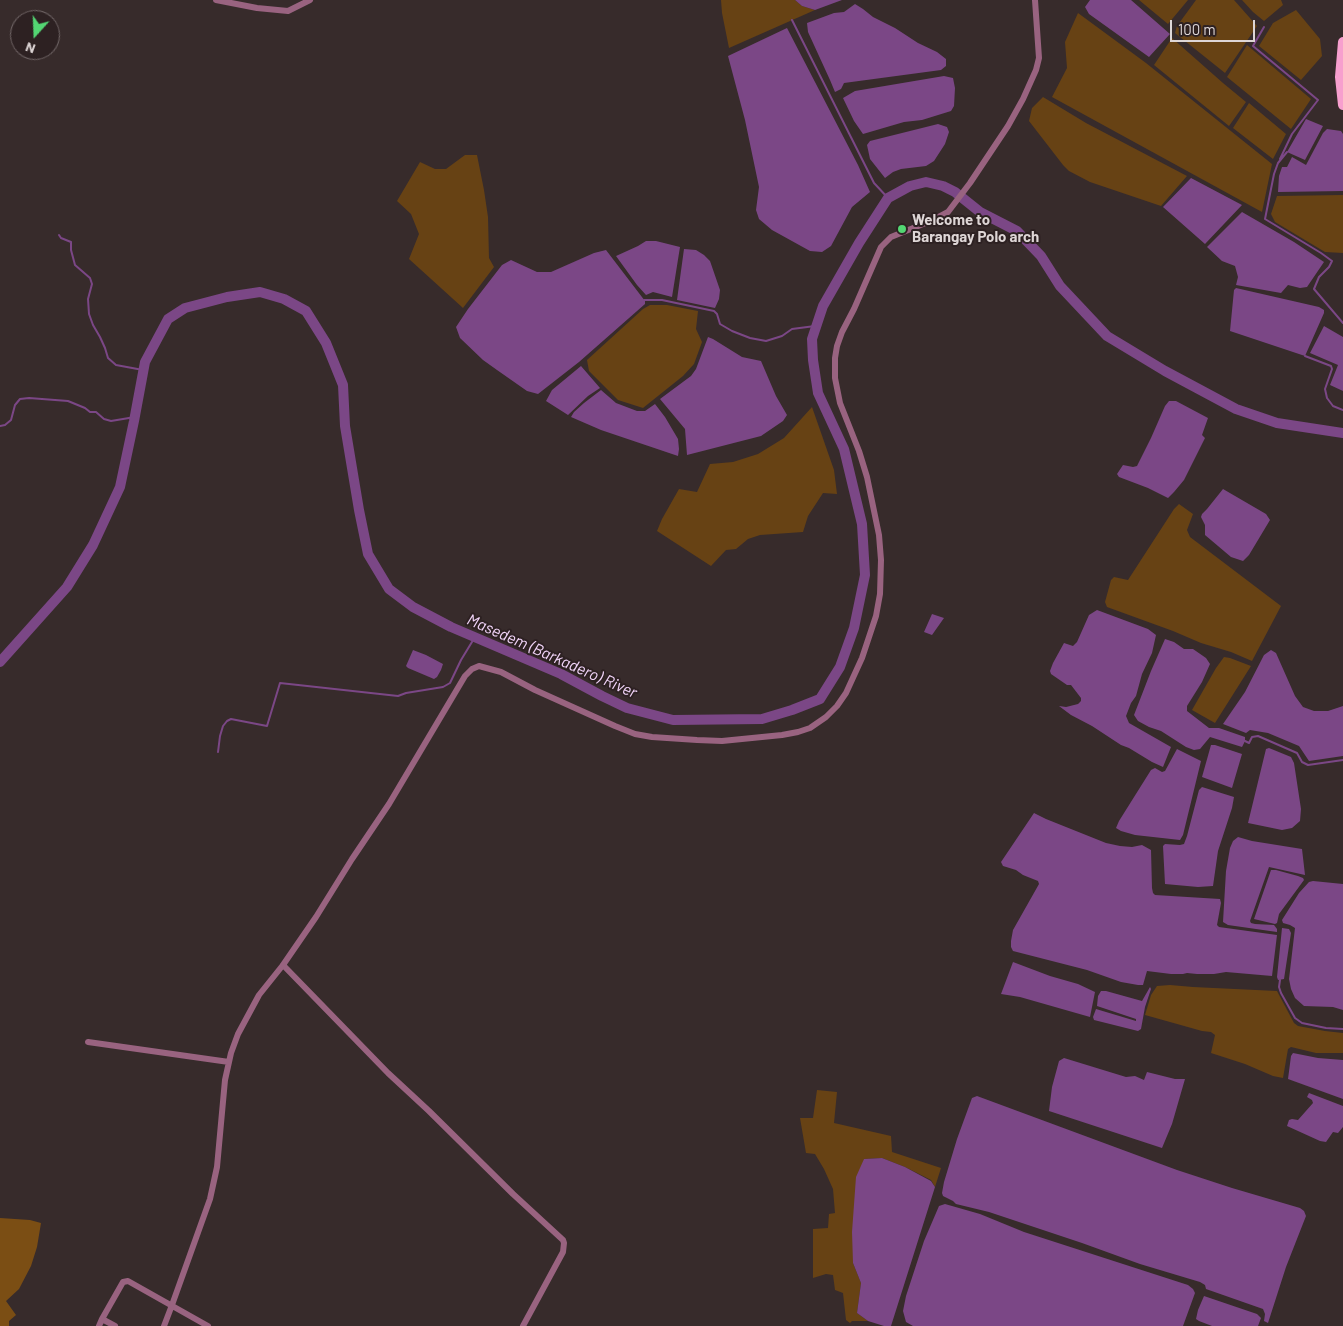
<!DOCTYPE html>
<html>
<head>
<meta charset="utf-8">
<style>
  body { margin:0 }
  #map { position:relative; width:1343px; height:1326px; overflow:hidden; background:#372b2b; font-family:Barlow,sans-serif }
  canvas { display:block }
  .north { position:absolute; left:10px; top:10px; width:50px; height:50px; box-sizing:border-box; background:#2d2122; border:1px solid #74696a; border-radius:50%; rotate:200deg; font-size:14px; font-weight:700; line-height:20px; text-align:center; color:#ded6d6 }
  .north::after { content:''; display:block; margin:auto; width:18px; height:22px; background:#53d673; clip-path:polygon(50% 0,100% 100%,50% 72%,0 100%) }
  .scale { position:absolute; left:1170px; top:20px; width:85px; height:22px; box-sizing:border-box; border:2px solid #ded6d6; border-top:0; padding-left:6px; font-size:15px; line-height:18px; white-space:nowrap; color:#ded6d6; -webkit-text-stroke:4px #2d2122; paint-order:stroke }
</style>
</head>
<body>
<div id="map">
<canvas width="1343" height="1326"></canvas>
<div class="north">N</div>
<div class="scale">100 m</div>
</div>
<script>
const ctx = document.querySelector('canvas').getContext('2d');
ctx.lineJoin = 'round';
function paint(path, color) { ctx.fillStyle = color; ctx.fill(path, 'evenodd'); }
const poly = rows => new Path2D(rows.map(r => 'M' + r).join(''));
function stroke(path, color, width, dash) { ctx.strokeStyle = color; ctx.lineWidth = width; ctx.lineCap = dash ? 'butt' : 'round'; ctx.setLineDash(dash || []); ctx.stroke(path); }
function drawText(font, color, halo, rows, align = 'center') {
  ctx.font = font + ' Barlow,sans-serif'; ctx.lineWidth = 4; ctx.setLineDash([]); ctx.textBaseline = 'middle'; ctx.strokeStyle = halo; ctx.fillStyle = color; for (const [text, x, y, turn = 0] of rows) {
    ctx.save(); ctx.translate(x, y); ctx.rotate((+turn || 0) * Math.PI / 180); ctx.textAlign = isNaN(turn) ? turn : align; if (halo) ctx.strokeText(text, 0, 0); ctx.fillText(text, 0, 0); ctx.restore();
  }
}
paint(poly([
  [721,0,795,0,802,6,815,10,729,48,722,13],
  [1139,0,1188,0,1168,24],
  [1196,0,1234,0,1257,26,1225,73,1175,33,1177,26],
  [1242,0,1281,0,1283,5,1264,21,1253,12],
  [1296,10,1320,39,1322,56,1301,80,1259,46,1273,23],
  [1078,13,1146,63,1272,164,1262,212,1052,97,1067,68,1065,42],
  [1172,38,1223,83,1246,102,1229,126,1154,65],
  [1247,45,1311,99,1291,129,1227,77],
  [1043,97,1086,123,1187,176,1161,206,1090,182,1069,171,1063,165,1029,121,1032,108],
  [1249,103,1286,134,1273,159,1233,128],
  [465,155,477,155,484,190,488,217,489,258,494,267,463,308,409,259,419,234,411,214,397,201,420,162,435,169,446,169],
  [1343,195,1343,253,1325,252,1275,222,1271,214,1277,196],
  [650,305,667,305,698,311,696,329,702,342,694,364,683,376,643,408,618,400,589,371,587,360,643,309],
  [812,407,834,470,837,494,823,493,808,516,803,532,760,535,748,539,736,549,726,550,711,566,657,531,662,519,679,489,697,492,710,464,733,462,758,454,784,438],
  [1179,504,1193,514,1187,530,1190,537,1281,606,1252,661,1231,652,1201,643,1173,631,1107,607,1105,602,1111,580,1114,577,1128,580,1174,509],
  [1224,657,1230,658,1251,666,1215,723,1192,710,1216,668],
  [1170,985,1193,987,1277,991,1294,1023,1298,1026,1325,1031,1343,1033,1343,1053,1316,1053,1291,1047,1288,1049,1283,1078,1273,1076,1245,1064,1211,1053,1215,1035,1211,1032,1202,1031,1145,1015,1151,995,1157,986],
  [817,1090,837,1092,834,1123,891,1136,892,1152,941,1168,935,1187,931,1180,905,1167,882,1158,864,1159,853,1263,861,1283,857,1313,868,1321,852,1321,850,1323,846,1320,843,1293,835,1290,833,1275,826,1274,813,1278,813,1229,828,1228,829,1214,835,1213,833,1189,824,1169,815,1154,806,1153,800,1118,813,1118]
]), '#674214');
paint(poly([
  [0,1218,30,1220,41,1223,37,1247,31,1266,19,1289,6,1301,16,1315,9,1321,9,1326,0,1326]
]), '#7b4e14');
paint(poly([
  [795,0,842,0,815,10,802,6],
  [1090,0,1131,0,1170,34,1149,57,1089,14,1085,7],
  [855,4,863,9,873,17,895,28,918,43,937,52,946,59,946,66,941,70,844,83,841,89,835,92,830,80,808,32,807,23,834,13,844,12],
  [787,28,858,165,870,192,852,207,831,246,822,252,810,251,772,230,759,219,756,210,759,187,745,120,728,56],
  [944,76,953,78,955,88,954,106,951,111,922,120,904,122,863,134,854,121,843,98,855,91],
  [1306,119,1323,126,1305,160,1287,152],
  [938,124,947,127,949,132,945,144,934,161,926,166,901,169,893,172,885,178,870,159,867,145,870,141],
  [1327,129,1341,131,1343,134,1343,191,1278,192,1279,176,1282,167,1287,167,1292,157,1306,165,1323,133],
  [1191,178,1242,205,1205,244,1163,207],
  [1242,212,1294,242,1324,262,1307,287,1300,288,1288,285,1281,293,1236,285,1238,277,1235,266,1222,261,1207,247],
  [646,241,656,241,680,247,672,297,653,292,646,295,637,285,616,256,638,246],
  [684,249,696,250,704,255,710,261,720,290,719,299,715,308,677,300],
  [606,250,645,301,645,304,579,362,538,394,527,391,497,370,483,360,460,338,456,327,468,309,502,265,511,260,537,272,551,272,594,253],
  [1236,288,1319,307,1324,310,1324,313,1305,356,1230,331,1234,290],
  [1324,326,1343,337,1343,391,1330,385,1338,365,1310,353],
  [708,337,713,339,742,357,761,361,776,396,787,415,783,421,761,436,687,455,685,429,660,399,691,376,696,369],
  [581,366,600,388,588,396,568,415,546,401,552,390],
  [601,390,616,403,637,411,645,411,655,404,665,417,678,439,679,449,678,456,601,430,571,417,574,412,584,403],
  [1169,401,1176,401,1208,418,1202,435,1205,438,1184,480,1174,492,1168,498,1148,488,1119,477,1117,474,1123,465,1133,467,1137,466,1151,438,1165,406],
  [1223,489,1266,514,1270,520,1249,555,1243,561,1231,557,1205,535,1205,525,1201,517,1202,514,1207,509],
  [1097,610,1148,629,1156,635,1152,653,1142,674,1136,696,1131,703,1126,716,1129,723,1171,747,1163,767,1152,762,1129,748,1121,745,1092,726,1071,715,1059,706,1066,707,1078,704,1081,701,1081,698,1071,685,1067,685,1051,674,1050,671,1053,663,1064,643,1073,646,1077,642,1089,615],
  [932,614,944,618,932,635,924,632],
  [1165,639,1174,642,1184,649,1193,649,1206,658,1210,664,1202,682,1187,706,1187,711,1209,728,1219,728,1245,737,1245,741,1242,747,1210,737,1200,749,1194,750,1186,747,1161,731,1149,727,1138,721,1134,715,1151,671],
  [413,650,426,655,443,664,441,670,437,677,434,679,408,668,406,666],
  [1271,650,1276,653,1295,696,1303,707,1314,711,1328,711,1343,706,1343,756,1309,761,1299,746,1268,733,1250,730,1246,733,1223,724,1245,692,1264,655],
  [1211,745,1215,745,1242,754,1232,788,1202,777],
  [1269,748,1291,757,1294,763,1301,809,1300,821,1292,828,1282,830,1248,823,1266,749],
  [1177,749,1201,761,1183,835,1180,840,1135,835,1121,831,1116,828,1119,821,1151,770,1155,768,1162,772,1165,771],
  [1202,787,1234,797,1232,808,1218,851,1213,886,1198,887,1165,884,1163,846,1165,844,1180,845,1184,844,1187,836,1199,790],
  [1034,813,1046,819,1106,843,1120,846,1132,847,1142,845,1151,850,1152,888,1153,893,1155,895,1220,899,1221,903,1217,925,1219,927,1277,935,1272,976,1226,972,1214,974,1197,974,1187,973,1183,974,1171,974,1147,971,1143,985,1138,985,1121,982,1087,970,1013,951,1011,947,1011,941,1013,930,1039,884,1038,881,1023,875,1016,870,1003,866,1001,862],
  [1238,837,1252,841,1302,849,1305,875,1269,867,1250,921,1251,923,1255,924,1274,925,1277,929,1277,932,1228,925,1223,922,1226,871,1230,848,1233,841],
  [1271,870,1276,870,1298,876,1303,878,1304,880,1279,914,1277,923,1275,924,1254,919],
  [1313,881,1343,884,1343,1010,1333,1007,1304,1006,1295,998,1291,989,1289,979,1295,928,1290,925,1283,923,1282,920,1299,893,1309,882],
  [1282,928,1289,929,1291,933,1284,979,1278,980,1277,977],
  [1013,962,1050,976,1078,984,1095,992,1090,1017,1020,997,1001,994],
  [1150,987,1151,989,1145,1007,1141,1029,1138,1031,1094,1020,1093,1017,1096,1009,1136,1021,1136,1019,1097,1006,1098,996,1101,991,1106,991,1142,1001],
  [1293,1053,1318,1058,1343,1060,1343,1099,1288,1079,1291,1056],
  [1064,1058,1126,1077,1135,1076,1144,1080,1147,1072,1175,1079,1185,1079,1172,1124,1162,1148,1049,1111,1052,1087,1059,1061],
  [1309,1093,1343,1106,1343,1127,1338,1133,1333,1132,1326,1142,1320,1141,1287,1126,1289,1120,1292,1119,1298,1120,1313,1103,1312,1100,1307,1097],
  [977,1096,1177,1170,1232,1188,1300,1208,1304,1211,1306,1216,1286,1267,1268,1323,1264,1321,1265,1314,1263,1309,1206,1289,1205,1285,1200,1282,1140,1264,1082,1243,989,1212,956,1204,953,1201,943,1196,942,1193,944,1182,957,1139,972,1098],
  [882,1158,905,1167,931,1181,935,1187,891,1326,884,1326,868,1321,857,1313,861,1283,853,1263,852,1232,856,1177,864,1159],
  [945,1204,980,1214,1024,1232,1188,1285,1193,1289,1195,1293,1183,1326,913,1326,906,1322,903,1311,906,1296,924,1241,939,1206],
  [1204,1296,1257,1314,1261,1318,1258,1326,1212,1326,1199,1321,1196,1319,1198,1310]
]), '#7b4786');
stroke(poly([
  [792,20,874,183,888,198],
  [1264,27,1253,46,1318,100,1292,134,1280,159],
  [1287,152,1278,163,1274,174,1265,219,1321,253,1332,261,1329,267,1319,277,1314,289,1343,323],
  [59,235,61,238,71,242,71,250,75,265,90,278,92,284,88,299,89,314,93,325,100,337,105,348,108,358,116,365,143,370],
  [644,300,662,300,714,311,717,314,720,324,732,331,750,338,766,341,782,336,792,329,815,326],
  [1305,356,1331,366,1332,369,1325,389,1327,398,1333,406,1343,410],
  [0,426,5,425,11,420,15,405,20,399,29,398,68,401,85,408,90,412,96,412,104,419,111,421,135,417],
  [1342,433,1343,430],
  [1245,741,1249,743,1252,737,1258,736,1297,753,1302,762,1308,765,1343,760],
  [218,752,220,736,223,726,227,721,231,719,267,726,280,683,398,696,406,693,443,687,450,683,461,660,475,637],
  [1280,980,1279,987,1281,993,1295,1018,1302,1023,1326,1028,1343,1029]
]), '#7b4786', 2);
stroke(poly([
  [0,662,67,587,93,545,120,487,134,421,145,362,168,319,185,308,227,297,260,292,284,299,306,311,326,343,343,385,345,426,359,510,368,554,389,589,413,607,451,627,561,674,602,696,627,708,673,720,762,719,792,710,820,699,840,667,854,628,865,575,862,524,844,449,818,393,813,360,812,339,823,306,859,243,888,198,910,186,926,182,943,186,955,192,980,212,1017,231,1041,256,1060,286,1107,336,1165,371,1236,409,1277,423,1343,433]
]), '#7b4786', 10);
stroke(poly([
  [216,0,257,8,288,11,310,0],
  [283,965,388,1073,429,1111,513,1194,563,1240,564,1243,563,1252,523,1326],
  [88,1042,229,1062],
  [102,1319,123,1282,128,1281,208,1326],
  [99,1326,102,1319,115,1326],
  [164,1326,172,1305,210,1199,217,1167,225,1080,231,1053,238,1034,259,995,283,965,316,917,352,859,389,804,465,676,472,669,479,666,501,672,535,690,615,726,635,734,652,737,697,740,722,741,782,735,798,732,810,728,826,717,837,706,846,693,862,658,876,616,880,594,881,560,879,535,867,477,859,451,840,403,835,378,835,358,837,346,842,332,854,309,881,247,891,237,933,220,948,212,970,183,1008,126,1023,99,1036,70,1039,58,1035,0]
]), '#996380', 6);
stroke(poly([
  [1343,42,1340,77,1343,105]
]), '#f79fce', 10);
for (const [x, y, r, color] of [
  [902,229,5,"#53d673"]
]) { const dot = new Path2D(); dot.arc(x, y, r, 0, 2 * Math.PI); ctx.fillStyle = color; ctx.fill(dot); stroke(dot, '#2d2122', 2); }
drawText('bold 15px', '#ded6d6', '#2d2122', [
  ["Welcome to",912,220],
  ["Barangay Polo arch",912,237]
], 'left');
drawText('italic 16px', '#f2d5f9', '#2d2122', [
  ["Masedem (Barkadero) River",552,656,24]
]);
</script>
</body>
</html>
